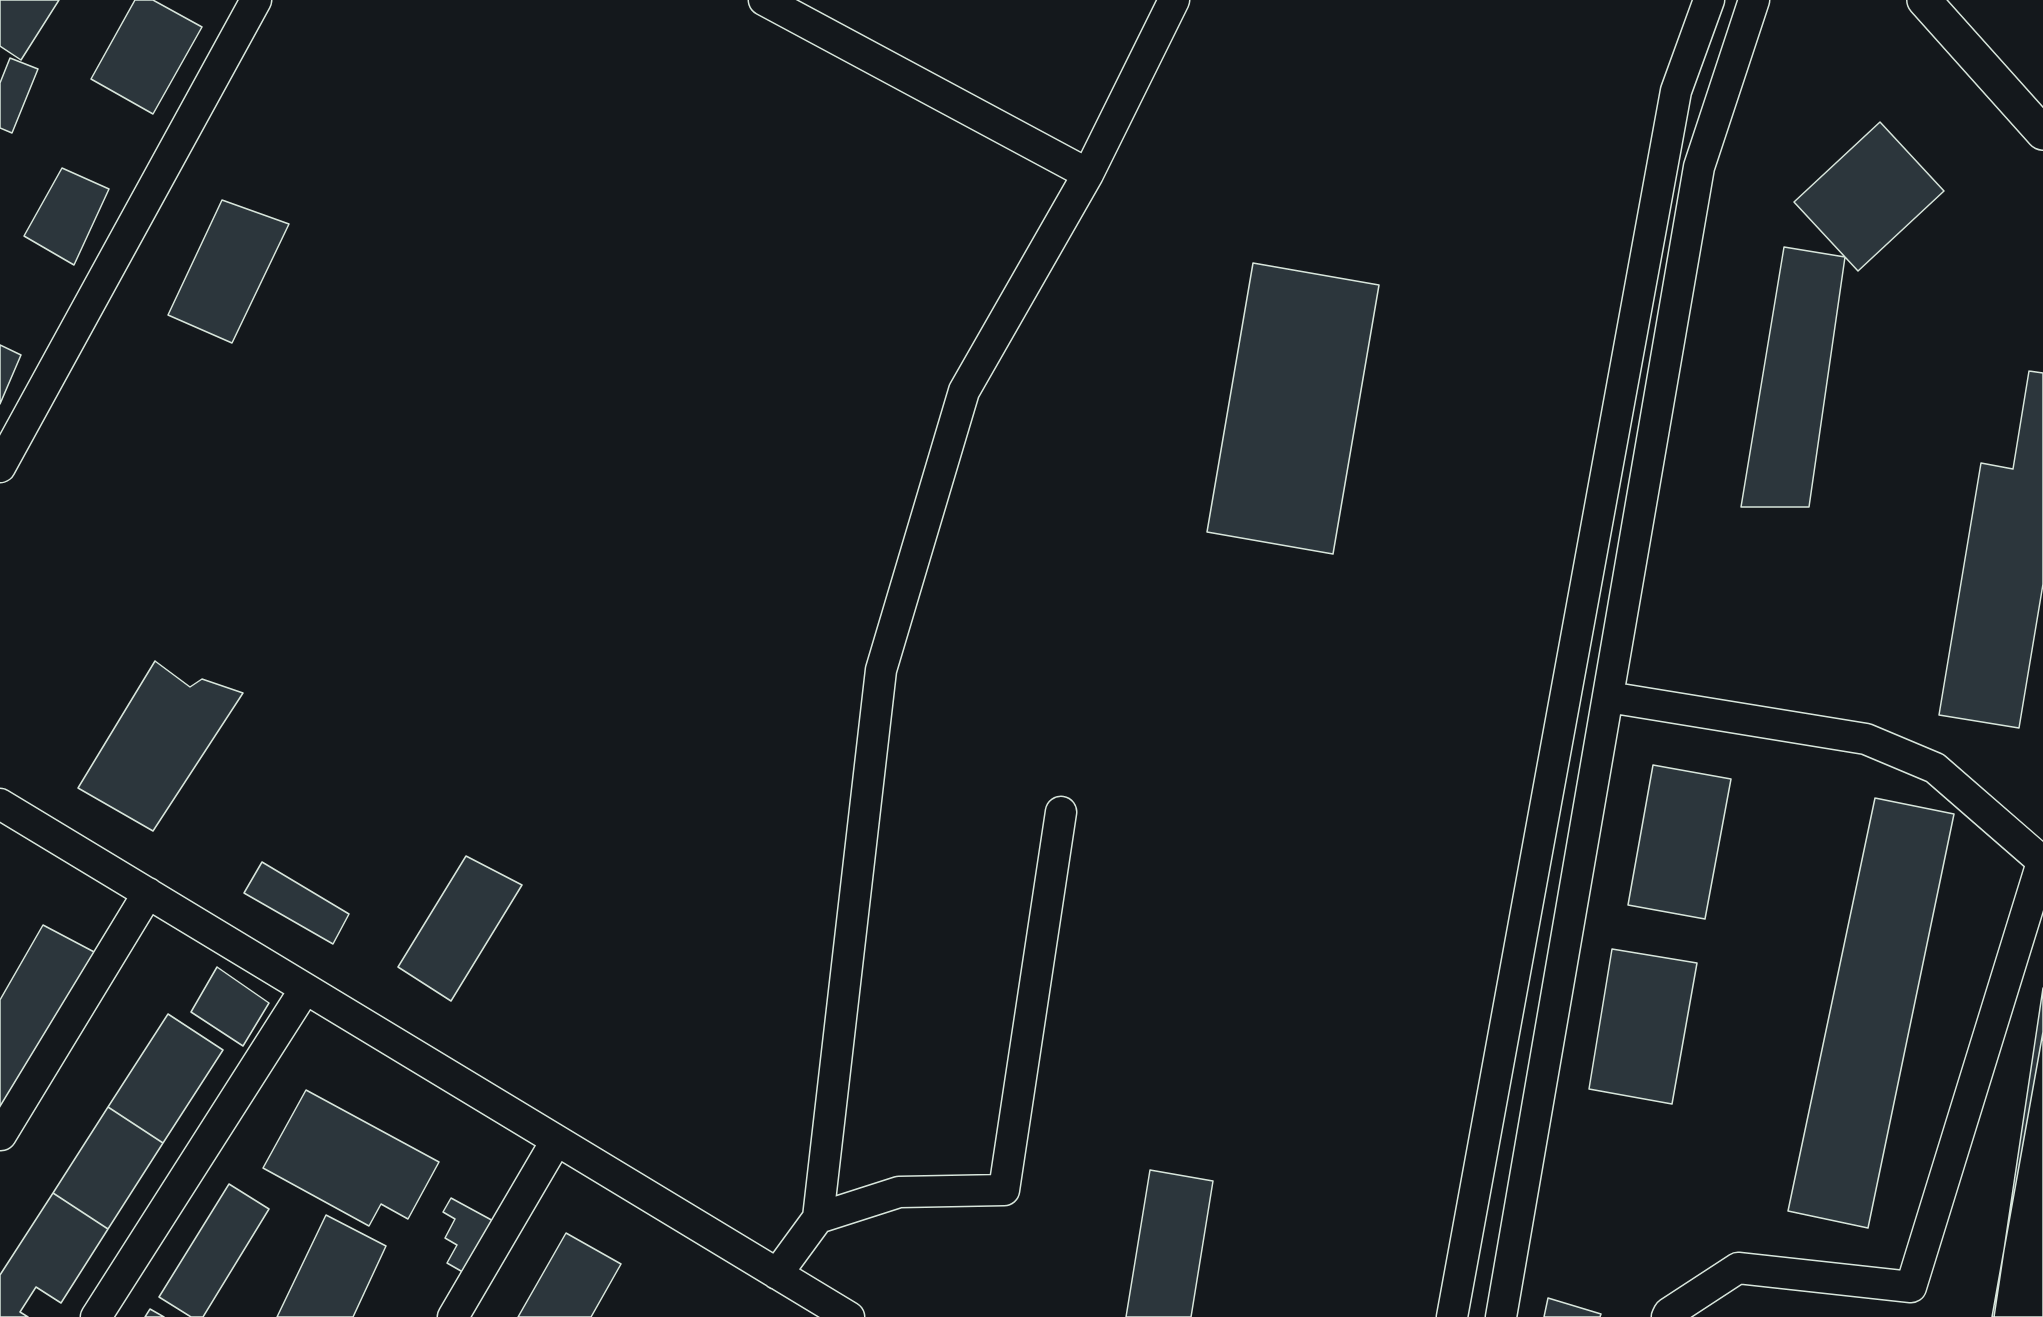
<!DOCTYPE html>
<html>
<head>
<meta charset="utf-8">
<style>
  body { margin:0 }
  canvas { display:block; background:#14181c }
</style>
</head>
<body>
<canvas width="2043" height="1317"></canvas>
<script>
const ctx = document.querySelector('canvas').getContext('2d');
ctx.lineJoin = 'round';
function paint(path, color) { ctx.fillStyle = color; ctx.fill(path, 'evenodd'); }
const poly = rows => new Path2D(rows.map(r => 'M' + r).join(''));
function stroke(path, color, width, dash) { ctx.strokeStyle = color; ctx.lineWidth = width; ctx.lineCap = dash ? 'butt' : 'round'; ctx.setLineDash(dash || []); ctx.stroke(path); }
const building = poly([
  [0,0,59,0,21,60,0,46,0,0],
  [135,0,153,0,202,27,153,114,91,79,135,0],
  [10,58,38,69,12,133,0,128,0,83,10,58],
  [1880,122,1944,191,1858,271,1794,202,1880,122],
  [62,168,109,189,74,265,24,236,62,168],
  [222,200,289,224,232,343,168,315,222,200],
  [1784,247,1845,257,1809,507,1741,507,1784,247],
  [1253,263,1379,285,1333,554,1207,532,1253,263],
  [0,345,21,355,0,404,0,345],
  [2029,371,2043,373,2043,584,2019,728,1939,715,1981,463,2013,469,2029,371],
  [155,661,190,687,202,679,243,693,153,831,78,788,155,661],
  [1653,765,1731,779,1705,919,1628,905,1653,765],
  [1875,798,1954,814,1868,1228,1788,1211,1875,798],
  [466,856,522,885,451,1001,398,967,466,856],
  [262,862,349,914,333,944,244,893,262,862],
  [43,925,98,954,7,1108,0,1105,0,1000,43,925],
  [1612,949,1697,963,1672,1104,1589,1089,1612,949],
  [217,967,269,1003,243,1046,191,1012,217,967],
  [2043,988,2043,1317,1994,1317,2043,988],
  [168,1014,223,1050,163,1143,108,1107,168,1014],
  [2043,1032,2043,1317,1992,1317,2043,1032],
  [306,1090,439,1162,408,1219,381,1204,369,1226,263,1168,306,1090],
  [108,1107,163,1143,108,1229,53,1193,108,1107],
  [1150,1170,1213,1181,1191,1317,1126,1317,1150,1170],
  [229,1184,269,1209,203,1317,191,1317,159,1297,229,1184],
  [53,1193,108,1229,61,1303,36,1287,20,1312,28,1317,0,1317,0,1275,53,1193],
  [451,1198,497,1223,468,1275,447,1263,457,1245,445,1238,455,1219,443,1212,451,1198],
  [326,1215,386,1246,353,1317,277,1317,326,1215],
  [566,1233,621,1264,591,1317,518,1317,566,1233],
  [1548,1298,1601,1314,1600,1317,1544,1317,1548,1298],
  [150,1309,164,1317,145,1317,150,1309]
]);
paint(building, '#2c363c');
stroke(building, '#d8e6dc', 1.5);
const minor = poly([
  [764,0,1088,174,1174,0],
  [0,467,256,0],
  [1608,697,1866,739,1935,768,2043,862],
  [0,804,849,1317],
  [1,1135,148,893],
  [818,1218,899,1192,1004,1190,1061,812],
  [777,1274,818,1218,881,670,964,391,1088,174],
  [96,1317,305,989],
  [453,1317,556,1141],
  [1452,1317,1676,91,1709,0],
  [1501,1317,1699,167,1754,0],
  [1667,1317,1669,1313,1738,1268,1911,1287,2043,859]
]);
const secondary = poly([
  [1924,0,2043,133]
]);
stroke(minor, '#d8e6dc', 33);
stroke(secondary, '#d8e6dc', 36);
stroke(minor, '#14181c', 30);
stroke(secondary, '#14181c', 33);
</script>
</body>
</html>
